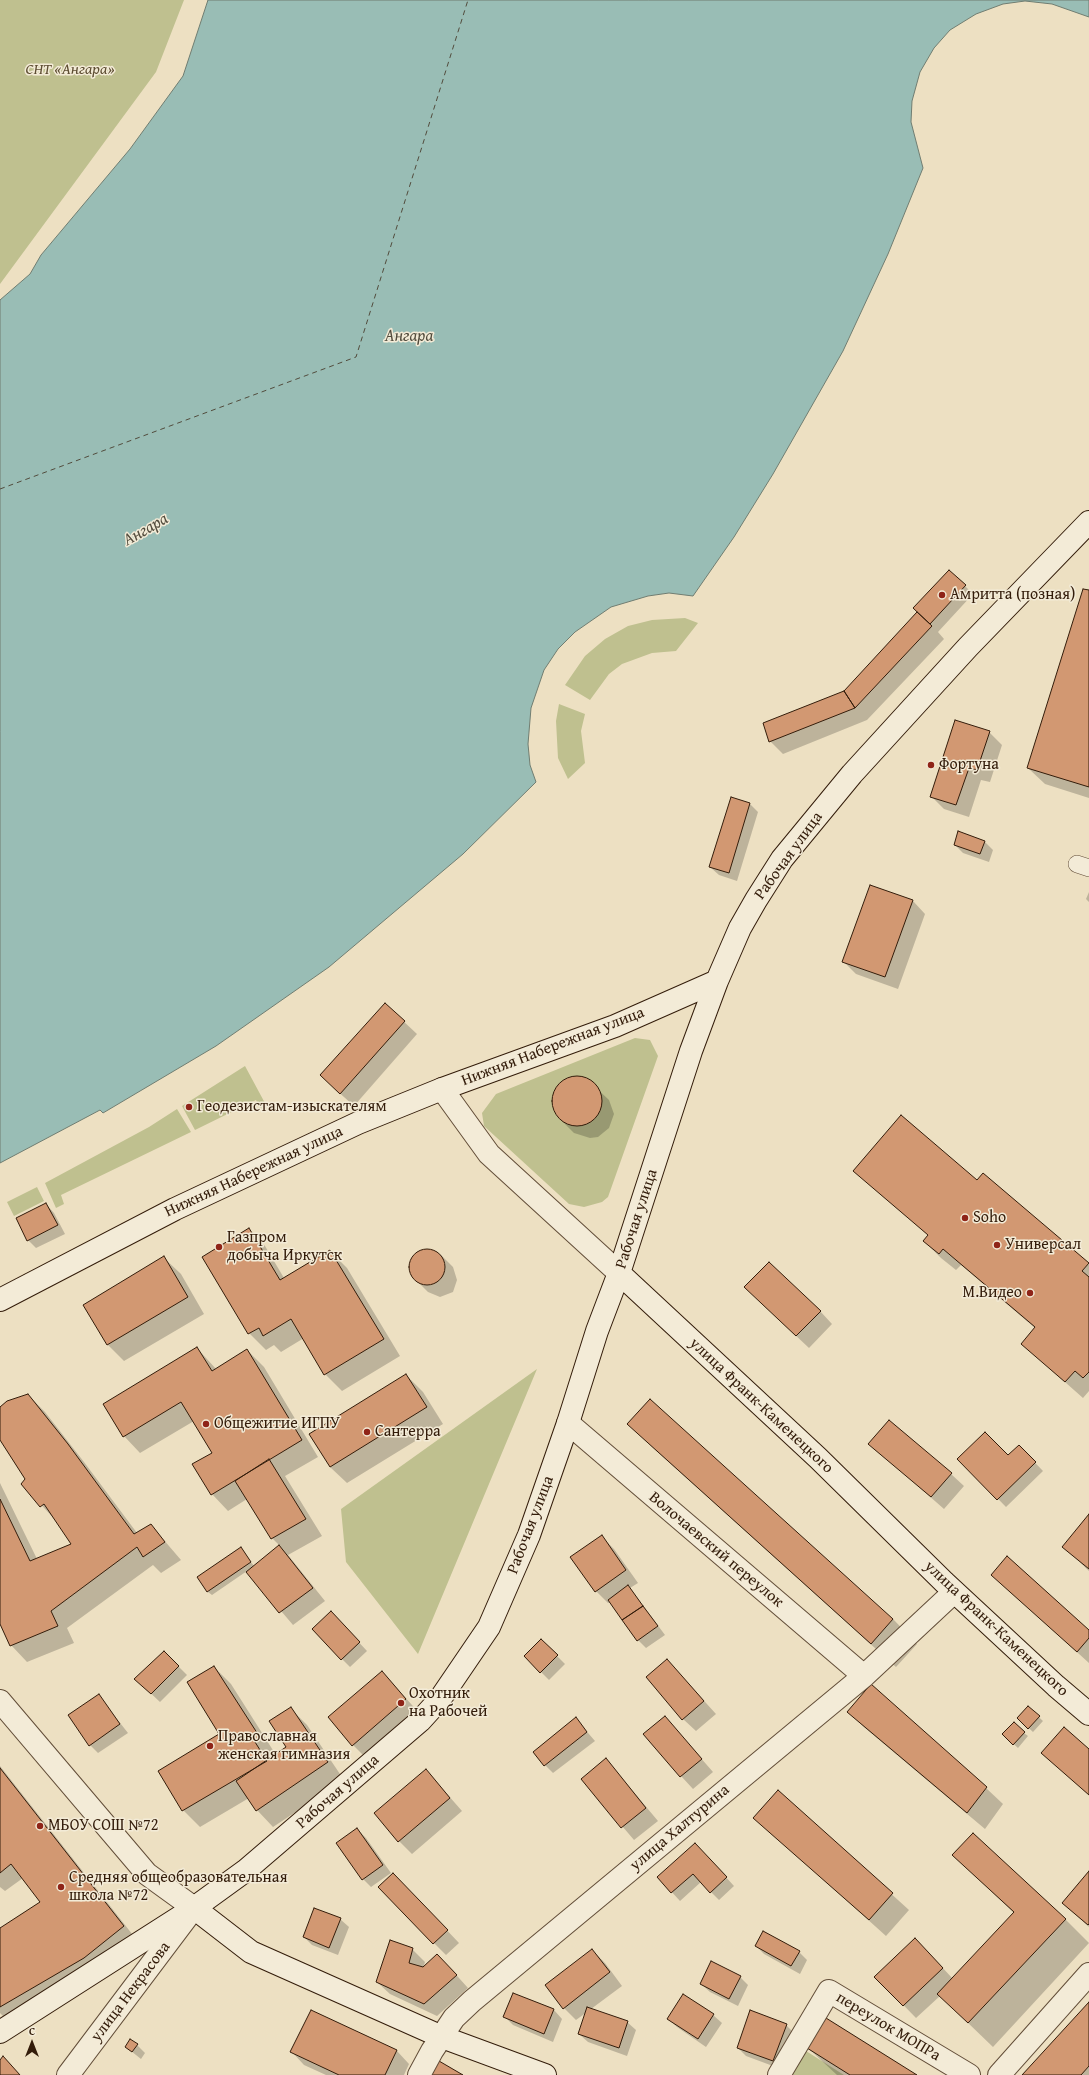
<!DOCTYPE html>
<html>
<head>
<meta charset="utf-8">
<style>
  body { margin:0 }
  #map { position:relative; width:1089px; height:2075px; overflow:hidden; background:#ede0c2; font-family:"Gentium Book Plus",serif }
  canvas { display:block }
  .north { position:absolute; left:12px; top:2023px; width:40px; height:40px; -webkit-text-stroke:3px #f3ebd7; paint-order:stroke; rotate:0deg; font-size:11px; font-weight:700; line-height:16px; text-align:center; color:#331c0a }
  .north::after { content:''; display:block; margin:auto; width:14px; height:18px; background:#331c0a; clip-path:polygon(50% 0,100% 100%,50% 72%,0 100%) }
</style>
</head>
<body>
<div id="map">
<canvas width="1089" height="2075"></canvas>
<div class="north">С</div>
</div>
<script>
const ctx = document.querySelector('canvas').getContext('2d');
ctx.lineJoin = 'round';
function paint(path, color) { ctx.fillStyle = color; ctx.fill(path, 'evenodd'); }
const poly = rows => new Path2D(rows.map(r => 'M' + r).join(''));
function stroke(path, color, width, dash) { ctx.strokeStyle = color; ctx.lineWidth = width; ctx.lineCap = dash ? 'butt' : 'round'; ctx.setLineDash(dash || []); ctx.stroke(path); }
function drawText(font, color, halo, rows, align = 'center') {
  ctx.font = font + ' "Gentium Book Plus",serif'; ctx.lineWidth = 3; ctx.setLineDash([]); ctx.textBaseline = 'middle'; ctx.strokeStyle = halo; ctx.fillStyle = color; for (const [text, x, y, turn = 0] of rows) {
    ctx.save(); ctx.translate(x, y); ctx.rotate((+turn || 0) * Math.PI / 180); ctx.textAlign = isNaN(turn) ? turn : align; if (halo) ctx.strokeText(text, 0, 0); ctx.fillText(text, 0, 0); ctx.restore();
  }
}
paint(poly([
  [0,0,184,0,156,72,0,284],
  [685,618,698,623,676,651,652,653,622,664,609,674,590,700,565,685,585,656,605,639,628,626,652,620],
  [559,704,585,714,581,731,585,763,568,779,558,758,556,721],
  [635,1038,650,1040,658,1056,608,1197,602,1202,584,1207,569,1204,484,1126,482,1113,496,1094],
  [245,1066,266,1105,260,1109,256,1100,195,1130,182,1106],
  [177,1109,191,1132,61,1195,64,1204,56,1208,45,1183,149,1127],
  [37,1187,44,1201,14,1216,7,1202],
  [537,1369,418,1654,346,1562,341,1509],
  [806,2051,844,2075,791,2075]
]), '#bfc08f');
const water = poly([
  [208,0,1089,0,1089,17,1052,4,1025,1,1003,4,976,14,950,30,934,48,920,72,912,101,911,122,923,168,888,254,843,351,773,474,734,537,693,596,669,593,648,596,611,607,575,632,558,649,544,670,531,708,528,744,530,765,536,782,463,854,329,967,216,1046,103,1113,100,1110,0,1163,0,300,30,274,41,255,130,149,183,76,208,0]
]);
paint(water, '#99bdb5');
stroke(water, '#707d71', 1);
paint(poly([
  [965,586,973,594,938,632,944,639,867,720,783,754,770,741,845,692,919,612],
  [1089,591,1089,798,1045,784,1028,768],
  [989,732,1002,745,990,782,981,780,969,817,944,809,931,796],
  [749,803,758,812,737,881,719,875,710,867],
  [984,841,993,850,989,862,963,853,955,845],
  [871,886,913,901,925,914,898,989,856,974,843,961],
  [1089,892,1089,902,1086,899],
  [385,1004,417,1034,354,1106,334,1088],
  [583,1078,590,1082,609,1100,614,1114,609,1128,598,1137,590,1138,574,1133,561,1120,553,1105,553,1097,561,1083,568,1079],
  [855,1171,977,1181,983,1175,1089,1265,1089,1391,1083,1398,1022,1344,1035,1328,961,1265,956,1270,941,1258,924,1241,929,1236],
  [46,1204,54,1213,65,1234,36,1248,28,1240],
  [249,1230,265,1246,284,1278,330,1251,347,1268,400,1356,342,1391,325,1374,304,1338,281,1352,274,1345,266,1350,249,1333],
  [427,1249,440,1254,453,1267,457,1280,453,1292,440,1297,428,1292,415,1279,411,1266,415,1254],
  [164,1258,181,1274,204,1314,124,1361,107,1344],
  [758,1300,820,1311,832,1324,809,1348],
  [197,1348,216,1369,247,1350,264,1367,318,1457,285,1476,322,1536,288,1555,325,1601,293,1625,247,1571,212,1595,208,1592,244,1553,254,1566,280,1546,272,1538,247,1499,228,1511,212,1494,213,1453,194,1421,140,1453,124,1436],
  [406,1375,423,1392,443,1424,347,1483,330,1467],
  [28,1395,45,1412,84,1462,137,1533,151,1525,181,1560,161,1573,153,1565,67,1628,74,1643,27,1662,11,1645,0,1622,0,1483,37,1559,72,1544,58,1523,22,1484,26,1479,0,1439,0,1408],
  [628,1424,893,1619,917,1644,896,1667,653,1448],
  [870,1444,951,1474,964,1486,944,1509],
  [1019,1446,1043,1471,1006,1507,959,1459,1008,1457],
  [1089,1516,1089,1571,1064,1547],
  [601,1536,614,1549,638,1583,630,1588,665,1635,646,1648,638,1640,611,1602,608,1603,596,1591],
  [1005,1587,1089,1631,1089,1663],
  [339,1621,367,1651,350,1667,342,1659],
  [541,1640,565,1664,549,1680,525,1656],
  [164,1652,187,1675,160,1702,144,1687],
  [667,1660,716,1714,696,1731,683,1719],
  [214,1667,231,1684,276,1755,287,1747,291,1709,307,1725,344,1780,273,1827,257,1810,249,1798,200,1827,183,1810,221,1734],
  [382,1672,422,1716,370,1762,353,1745],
  [98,1695,128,1733,98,1753,90,1745],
  [1028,1707,1043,1721,1033,1732,1018,1718],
  [848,1712,986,1788,1003,1804,985,1829,865,1728],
  [665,1717,713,1772,693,1789,681,1776],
  [576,1719,595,1741,553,1773,545,1765],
  [1024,1733,1028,1736,1018,1748,1007,1738],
  [1089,1751,1089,1795,1043,1753],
  [606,1759,658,1821,634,1840,582,1779],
  [0,1766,136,1939,9,2022,0,2013,0,1929,42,1902,23,1878,5,1891,0,1887],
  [426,1770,462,1811,412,1854,399,1841],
  [778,1791,909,1910,886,1936,755,1818],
  [357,1829,366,1838,391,1873,371,1887,363,1879],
  [703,1852,734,1886,719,1900,701,1882,680,1901,658,1877],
  [953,1855,1065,1919,1089,1943,993,2047,940,1996,916,2018,876,1977,928,1952,953,1979,1014,1913],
  [1089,1872,1089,1927,1063,1903],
  [406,1887,459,1943,446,1955,434,1943],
  [340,1919,349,1927,338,1955,312,1945,304,1937],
  [756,1946,799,1952,807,1960,800,1974,764,1954],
  [412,1949,425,1962,423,1969,450,1968,468,1988,437,2016,390,1994,377,1982],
  [592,1950,605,1963,622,1986,591,2009,627,2022,636,2030,627,2056,588,2042,579,2034,587,2012,576,2020,564,2008],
  [740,1977,748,1985,738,2006,710,1992,701,1984],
  [514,1994,554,2010,562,2019,553,2042,513,2025,505,2017],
  [684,1996,713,2015,722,2023,706,2047,677,2027,668,2019],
  [1089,2003,1089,2075,1023,2075],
  [311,2011,397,2051,409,2064,404,2075,326,2075,304,2065,292,2052],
  [786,2025,794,2033,781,2069,746,2056,738,2048],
  [137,2045,145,2053,141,2059,126,2047],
  [808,2048,915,2075,837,2075]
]), '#0003');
stroke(poly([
  [0,489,356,357,468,0]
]), '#524c3d', 1, [5, 4]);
const building = poly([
  [949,570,966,585,930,624,913,608,949,570],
  [1083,589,1089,590,1089,787,1027,768,1083,589],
  [917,612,932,626,855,708,844,691,917,612],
  [844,691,855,708,769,742,763,723,844,691],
  [955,720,990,731,977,770,969,768,956,805,930,797,955,720],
  [731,797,750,803,729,873,709,867,731,797],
  [958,831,985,841,980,854,954,845,958,831],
  [870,885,913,900,885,977,842,962,870,885],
  [385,1003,405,1021,340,1094,320,1075,385,1003],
  '552 1101a25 25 0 1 1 50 0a25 25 0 1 1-50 0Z',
  [901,1115,977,1180,983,1173,1089,1263,1082,1271,1089,1277,1089,1372,1083,1378,1075,1371,1065,1382,1021,1344,1035,1327,943,1249,939,1254,923,1241,928,1235,853,1171,901,1115],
  [46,1203,58,1225,27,1241,16,1218,46,1203],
  [249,1228,280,1280,330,1250,384,1339,324,1375,291,1319,263,1336,259,1328,248,1334,202,1257,249,1228],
  '409 1267a18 18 0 1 1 36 0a18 18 0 1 1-36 0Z',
  [164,1256,188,1297,107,1345,83,1305,164,1256],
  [769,1262,821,1311,796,1336,744,1287,769,1262],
  [197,1347,212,1371,247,1349,302,1440,211,1495,192,1464,212,1453,181,1402,123,1437,103,1404,197,1347],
  [406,1374,427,1407,330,1467,309,1434,406,1374],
  [28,1394,68,1444,134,1534,151,1524,165,1542,143,1557,137,1547,51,1611,58,1626,10,1646,0,1624,0,1499,30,1561,71,1544,44,1504,40,1507,21,1484,25,1479,0,1440,0,1407,7,1401,28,1394],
  [650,1399,893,1619,871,1644,627,1424,650,1399],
  [889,1420,952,1473,931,1497,868,1444,889,1420],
  [985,1432,1008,1455,1019,1445,1036,1462,997,1500,957,1459,985,1432],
  [269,1459,306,1519,271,1539,235,1481,269,1459],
  [1089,1514,1089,1569,1062,1547,1089,1514],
  [602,1535,626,1570,595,1592,570,1557,602,1535],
  [279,1545,313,1588,279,1613,246,1572,279,1545],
  [241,1547,251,1562,207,1592,197,1577,241,1547],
  [1007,1556,1089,1630,1089,1638,1077,1652,991,1575,1007,1556],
  [628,1585,643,1606,622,1620,608,1600,628,1585],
  [643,1606,658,1626,637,1641,622,1620,643,1606],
  [331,1611,360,1642,341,1660,312,1629,331,1611],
  [541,1639,558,1655,540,1673,524,1656,541,1639],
  [164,1651,179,1666,151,1694,134,1679,164,1651],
  [667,1659,704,1701,682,1720,646,1677,667,1659],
  [214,1666,261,1739,255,1742,267,1761,182,1811,158,1771,219,1734,187,1682,214,1666],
  [382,1671,406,1699,352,1746,328,1717,382,1671],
  [871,1684,987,1787,967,1813,847,1712,871,1684],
  [99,1694,120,1724,89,1746,68,1715,99,1694],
  [1028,1706,1040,1716,1028,1729,1017,1718,1028,1706],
  [291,1707,328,1762,256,1811,236,1781,286,1747,269,1721,291,1707],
  [665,1716,702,1759,680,1777,643,1734,665,1716],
  [576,1717,587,1732,544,1766,533,1752,576,1717],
  [1014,1722,1025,1732,1013,1745,1002,1734,1014,1722],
  [1064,1727,1089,1749,1089,1795,1041,1753,1064,1727],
  [606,1758,646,1808,621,1828,581,1779,606,1758],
  [0,1768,124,1926,84,1958,0,2007,0,1928,40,1902,11,1864,0,1873,0,1768],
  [426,1769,450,1798,398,1842,374,1813,426,1769],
  [778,1790,893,1893,869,1920,753,1818,778,1790],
  [357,1828,383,1865,362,1880,336,1843,357,1828],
  [973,1833,1066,1919,968,2023,937,1994,1014,1912,952,1855,973,1833],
  [695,1843,727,1877,710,1893,693,1874,671,1893,657,1877,695,1843],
  [1089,1871,1089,1924,1088,1925,1062,1903,1089,1871],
  [393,1873,448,1930,433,1944,378,1887,393,1873],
  [314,1908,341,1918,329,1948,303,1937,314,1908],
  [763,1931,800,1951,791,1966,755,1946,763,1931],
  [915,1938,943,1968,903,2006,874,1977,915,1938],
  [390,1940,413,1948,409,1963,423,1967,437,1954,457,1975,424,2004,376,1982,390,1940],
  [592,1949,610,1972,563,2009,545,1985,592,1949],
  [711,1961,741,1976,729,1999,700,1984,711,1961],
  [513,1993,554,2009,544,2034,503,2017,513,1993],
  [683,1994,714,2014,698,2039,667,2019,683,1994],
  [1089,2002,1089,2066,1081,2075,1022,2075,1089,2002],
  [587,2007,628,2021,619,2048,578,2034,587,2007],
  [311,2010,397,2050,385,2075,339,2075,290,2052,311,2010],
  [750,2010,787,2024,773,2061,737,2048,750,2010],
  [826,2018,917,2075,850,2075,807,2048,826,2018],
  [130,2039,138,2044,132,2052,125,2047,130,2039],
  [3,2056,20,2075,0,2075,0,2060,3,2056],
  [439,2061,463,2075,430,2075,439,2061]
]);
paint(building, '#d29872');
stroke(building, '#331c0a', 1);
const pedestrian = poly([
  [1077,864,1089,868]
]);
const minor = poly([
  [442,1089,489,1154,619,1273],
  [568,1423,864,1676],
  [68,2075,193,1909],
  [419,2075,432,2051,454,2018,472,2001,864,1676,954,1592],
  [779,2075,829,1991,969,2075],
  [999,2075,1089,1974]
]);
const tertiary = poly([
  [0,1701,147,1874,194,1908]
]);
const secondary = poly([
  [619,1273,818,1458,944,1582,1056,1686,1089,1714],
  [0,1300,175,1209,358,1123,442,1089,615,1026,717,981],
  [194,1908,251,1952,442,2037,545,2075],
  [0,2032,194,1908,245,1871,420,1721,440,1699,489,1627,529,1535,568,1423,597,1331,619,1273,691,1051,717,981,740,928,756,900,782,859,852,774,968,647,1089,522]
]);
stroke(pedestrian, '#624d38', 18);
stroke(minor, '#624d38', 24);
stroke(tertiary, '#624d38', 24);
stroke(secondary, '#331c0a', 24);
stroke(pedestrian, '#f3ebd7', 17);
stroke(minor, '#f3ebd7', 22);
stroke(tertiary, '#f3ebd7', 22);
stroke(secondary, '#f3ebd7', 22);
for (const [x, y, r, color] of [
  [942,595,4,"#8f2418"],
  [931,765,4,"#8f2418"],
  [189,1107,4,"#8f2418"],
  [965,1218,4,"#8f2418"],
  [997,1245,4,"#8f2418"],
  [219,1247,4,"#8f2418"],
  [1030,1293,4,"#8f2418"],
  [206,1424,4,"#8f2418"],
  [367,1432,4,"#8f2418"],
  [401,1703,4,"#8f2418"],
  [210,1746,4,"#8f2418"],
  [40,1826,4,"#8f2418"],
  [61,1887,4,"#8f2418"]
]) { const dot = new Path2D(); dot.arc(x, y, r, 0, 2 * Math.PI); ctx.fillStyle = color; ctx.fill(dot); stroke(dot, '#f3ebd7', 1.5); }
drawText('italic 16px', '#5d4d32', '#f3ebd7', [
  ["СНТ «Ангара»",70,70]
]);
drawText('16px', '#331c0a', '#f3ebd7', [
  ["Амритта (позная)",950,595],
  ["Фортуна",939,765],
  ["Геодезистам-изыскателям",197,1107],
  ["Soho",973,1218],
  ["Газпром",227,1238],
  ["добыча Иркутск",227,1256],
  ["Универсал",1005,1245],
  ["М.Видео",1022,1293,"right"],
  ["Общежитие ИГПУ",214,1424],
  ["Сантерра",375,1432],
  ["Охотник",409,1694],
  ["на Рабочей",409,1712],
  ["Православная",218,1737],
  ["женская гимназия",218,1755],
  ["МБОУ СОШ №72",48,1826],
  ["Средняя общеобразовательная",69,1878],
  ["школа №72",69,1896]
], 'left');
drawText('16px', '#331c0a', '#f3ebd7', [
  ["Рабочая улица",789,856,-54],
  ["Нижняя Набережная улица",553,1047,-21],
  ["Нижняя Набережная улица",254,1172,-25],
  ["Рабочая улица",637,1219,-72],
  ["улица Франк-Каменецкого",761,1406,43],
  ["Рабочая улица",531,1525,-69],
  ["Волочаевский переулок",716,1550,40],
  ["улица Франк-Каменецкого",996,1629,43],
  ["Рабочая улица",338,1792,-41],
  ["улица Халтурина",680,1828,-40],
  ["улица Некрасова",131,1992,-53],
  ["переулок МОПРа",888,2027,31]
]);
drawText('italic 17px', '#524c3d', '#f3ebd7', [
  ["Ангара",409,337],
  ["Ангара",146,530,-30]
]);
</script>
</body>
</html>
